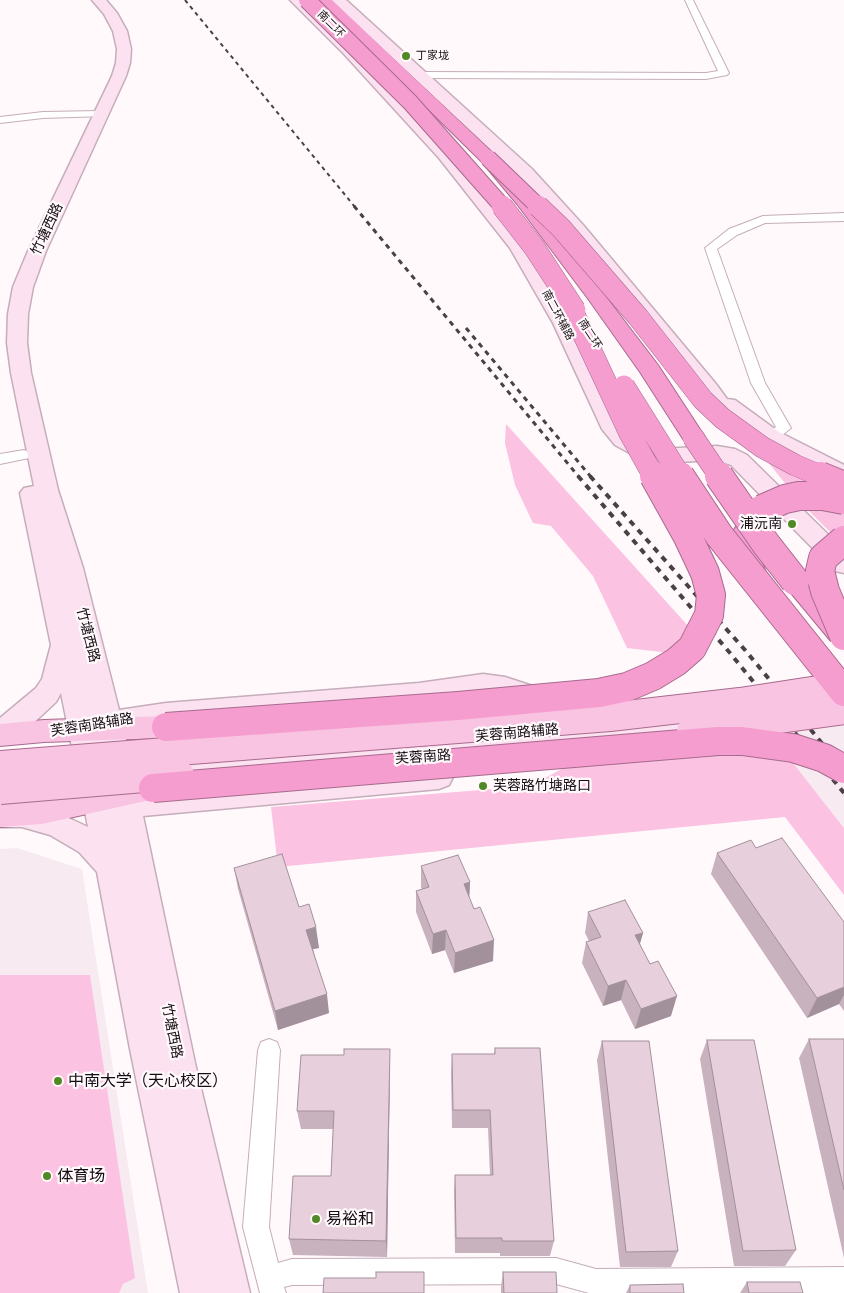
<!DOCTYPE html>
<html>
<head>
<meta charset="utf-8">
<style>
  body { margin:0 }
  canvas { display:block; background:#fff9fc }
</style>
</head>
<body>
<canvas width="844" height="1293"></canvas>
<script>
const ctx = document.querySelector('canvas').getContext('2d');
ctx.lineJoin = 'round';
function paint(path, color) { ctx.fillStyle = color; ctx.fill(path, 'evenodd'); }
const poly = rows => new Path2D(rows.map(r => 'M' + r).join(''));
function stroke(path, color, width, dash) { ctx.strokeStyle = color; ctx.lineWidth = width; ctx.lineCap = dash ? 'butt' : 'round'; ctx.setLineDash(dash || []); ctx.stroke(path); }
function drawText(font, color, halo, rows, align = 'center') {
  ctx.font = font + ' "Crimson Pro","Noto Sans SC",serif'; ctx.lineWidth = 4.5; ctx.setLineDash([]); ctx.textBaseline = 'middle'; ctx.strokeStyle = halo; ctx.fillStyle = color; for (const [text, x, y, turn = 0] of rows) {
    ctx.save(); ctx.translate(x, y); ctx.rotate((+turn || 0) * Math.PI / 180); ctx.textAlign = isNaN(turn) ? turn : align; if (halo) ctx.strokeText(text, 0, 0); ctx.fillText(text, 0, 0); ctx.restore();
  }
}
paint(poly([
  [844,715,844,828,764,727],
  [17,848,82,869,148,1293,0,1293,0,849]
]), '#f7eaf1');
paint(poly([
  [506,424,690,628,670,653,627,648,593,576,551,526,533,523,515,485,505,443],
  [763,456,844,492,844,546,801,503],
  [705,750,789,758,844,828,844,895,785,817,278,867,271,807,530,786,575,762],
  [0,975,90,975,135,1278,123,1284,119,1293,0,1293]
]), '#fbc2e1');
const street = poly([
  [685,0,693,0,729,73,727,75,706,79,421,78,416,75,421,72,706,73,718,71,685,0],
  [101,111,106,114,105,116,43,118,0,123,0,117,43,112,101,111],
  [844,213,844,221,765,223,737,235,717,249,765,383,791,428,776,440,766,440,764,437,766,434,776,427,751,383,705,248,729,229,763,216,844,213],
  [24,450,29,452,31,455,29,458,0,464,0,454,24,450],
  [269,1039,277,1042,280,1050,269,1227,278,1263,292,1259,556,1258,596,1269,844,1267,844,1293,589,1293,556,1284,292,1285,284,1287,286,1293,260,1293,243,1227,258,1050,261,1042,269,1039]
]);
const secondary = poly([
  [92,0,106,0,117,13,127,31,131,49,130,63,126,76,46,251,33,287,28,314,27,343,31,373,58,490,83,568,119,710,166,703,419,683,483,674,505,677,551,692,555,699,551,706,541,709,504,697,483,694,419,703,166,725,124,731,138,792,439,765,449,769,453,777,449,785,439,789,143,816,195,1063,250,1293,180,1293,130,1049,97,872,79,852,50,835,22,827,0,827,0,803,22,803,58,813,88,827,61,693,56,702,25,731,0,742,0,718,36,688,42,679,51,645,20,493,24,488,34,486,11,373,7,343,8,314,13,287,28,251,112,76,116,63,117,49,113,31,104,14,92,0],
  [290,0,305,0,354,48,451,152,524,242,573,323,623,426,631,435,659,449,717,446,735,449,747,455,844,550,844,573,835,571,731,465,717,460,658,463,637,457,615,445,602,429,553,323,510,248,439,158,344,54,290,0],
  [331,0,346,0,532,169,584,226,716,384,727,399,735,400,779,432,844,465,844,481,836,479,763,442,746,429,744,433,736,435,728,433,701,392,572,234,520,177,331,0],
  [712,711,722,714,726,722,722,730,712,733,588,747,577,751,555,765,545,768,535,765,531,757,534,751,180,779,156,785,146,781,142,773,146,765,180,757,573,726,578,728,587,725,712,711]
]);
const primary = poly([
  [166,716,176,719,181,727,176,735,166,738,44,742,0,746,0,724,44,720,166,716],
  [153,776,164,779,168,788,164,797,42,824,0,827,0,801,42,798,153,776]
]);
const highway = poly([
  [317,0,332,0,494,154,529,196,658,365,705,437,701,442,693,444,685,442,640,372,589,300,517,204,482,162,317,0],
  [762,501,771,503,774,509,763,521,760,530,758,543,762,562,770,582,766,588,757,591,748,588,744,582,736,562,732,543,734,530,744,511,753,503,762,501],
  [795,572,804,575,844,620,844,642,840,643,830,640,786,587,782,581,786,575,795,572]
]);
stroke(street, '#c5adba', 2);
stroke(secondary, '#c5adba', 3);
stroke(primary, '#a76b8d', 2);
stroke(highway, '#a76b8d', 2);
paint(street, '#fff');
paint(secondary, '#fce2f1');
paint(primary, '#f9c4e2');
paint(highway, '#f59dcf');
stroke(poly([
  [185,0,355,207]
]), '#494146', 2, [4, 4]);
stroke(poly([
  [354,206,579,477],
  [466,328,591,477]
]), '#494146', 3, [5, 5]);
stroke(poly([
  [578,476,730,653,844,793],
  [590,476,745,650,844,770]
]), '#494146', 4, [6, 6]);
const primaryBridge = poly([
  [691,731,844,710],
  [0,765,610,717,740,702,844,686],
  [0,790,180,775]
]);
const highwayBridgeFar2 = poly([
  [307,0,410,102,503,207],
  [488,158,539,207]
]);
const highwayBridgeFar1 = poly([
  [502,206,534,247,575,310],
  [538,206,561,228,638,317,703,400,722,418,762,447,795,465,823,477],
  [565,295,630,434,654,477],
  [624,386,681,477],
  [693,437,720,477]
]);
const highwayBridge = poly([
  [680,476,719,535,844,692],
  [719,476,766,544,795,581],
  [820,476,844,486],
  [762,509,785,499,799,496,823,496,844,500],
  [844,540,823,558,820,571,825,591,844,636],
  [166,727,458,706,599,693,627,687,653,676,676,662,692,648,709,615,711,595,705,573,688,537,654,476],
  [153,788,718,741,742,741,793,748,824,758,844,769]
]);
stroke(primaryBridge, '#a76b8d', 30, []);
stroke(highwayBridgeFar2, '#a76b8d', 18, []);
stroke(highwayBridgeFar1, '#a76b8d', 22, []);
stroke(highwayBridge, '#a76b8d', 30, []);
stroke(primaryBridge, '#f9c4e2', 28);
stroke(highwayBridgeFar2, '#f59dcf', 16);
stroke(highwayBridgeFar1, '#f59dcf', 21);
stroke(highwayBridge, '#f59dcf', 28);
paint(poly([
  [756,848,844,922,844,1011,839,1004,807,1018,711,874,717,853],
  [421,866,470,882,469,897,493,961,454,973,445,950,432,954,416,912,416,891,422,889,421,887],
  [234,868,299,907,319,948,313,949,329,1013,278,1030,238,889],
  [588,912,643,933,640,944,671,1016,635,1029,621,1000,603,1006,582,963,586,942,589,941,585,933],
  [809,1039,844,1039,844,1258,799,1058],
  [707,1040,796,1250,785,1266,734,1266,700,1059],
  [602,1041,678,1251,671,1267,620,1267,597,1060],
  [495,1048,554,1241,550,1256,500,1256,500,1253,455,1253,454,1191,455,1175,490,1175,488,1128,452,1128,451,1073,452,1054,494,1054],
  [390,1068,387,1257,293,1255,289,1239,331,1176,333,1129,301,1129,297,1111],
  [503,1272,557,1293,501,1293,501,1287],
  [747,1282,803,1293,740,1293],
  [630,1285,684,1293,626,1293]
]), '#c8b2bd');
paint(poly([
  [470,882,469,903,464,884],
  [316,927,319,948,309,950,306,930],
  [446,930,445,950,432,954,433,934],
  [643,933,637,953,635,935],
  [494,940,493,961,454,973,455,953],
  [626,980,621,1000,603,1006,608,986],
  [844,987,844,995,839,1004,807,1018,817,998],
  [327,994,329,1013,278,1030,275,1011],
  [677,996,671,1016,635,1029,641,1009],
  [390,1049,390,1068,387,1257,386,1241]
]), '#a2919a');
const building = poly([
  [782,838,844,922,844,987,817,998,717,853,751,840,756,848,782,838],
  [282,854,299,907,309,904,316,927,306,930,327,994,275,1011,234,868,282,854],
  [458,855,470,882,464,884,474,909,480,907,494,940,455,953,446,930,433,934,416,891,429,887,421,866,458,855],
  [625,900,643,933,635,935,650,964,658,961,677,996,641,1009,626,980,608,986,586,942,601,937,588,912,625,900],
  [809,1039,844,1039,844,1190,809,1039],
  [707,1040,754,1040,796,1250,743,1251,707,1040],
  [602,1041,649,1041,678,1251,626,1252,602,1041],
  [495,1048,540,1048,554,1241,502,1241,502,1238,456,1238,455,1175,493,1175,490,1110,453,1110,452,1054,495,1054,495,1048],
  [344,1049,390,1049,386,1241,289,1239,293,1176,331,1176,334,1111,297,1111,301,1055,344,1055,344,1049],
  [376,1272,424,1272,424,1293,323,1293,324,1278,376,1278,376,1272],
  [503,1272,556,1272,557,1293,504,1293,503,1272],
  [747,1282,800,1282,803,1293,749,1293,747,1282],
  [683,1284,684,1293,630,1293,630,1285,683,1284]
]);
paint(building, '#e8cfdc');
stroke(building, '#a2919a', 1);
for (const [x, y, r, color] of [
  [406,56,5,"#508925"],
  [792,524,5,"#508925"],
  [483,786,5,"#508925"],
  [58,1081,5,"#508925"],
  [47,1176,5,"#508925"],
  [316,1219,5,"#508925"]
]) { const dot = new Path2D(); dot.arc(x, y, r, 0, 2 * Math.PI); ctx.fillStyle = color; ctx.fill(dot); stroke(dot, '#fff9fc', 2); }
drawText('11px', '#150d12', '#fff9fc', [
  ["南二环",331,24,45],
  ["南二环辅路",558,315,62],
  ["南二环",590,334,57]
]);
drawText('11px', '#150d12', '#fff9fc', [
  ["丁家垅",416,56]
], 'left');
drawText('14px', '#150d12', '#fff9fc', [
  ["竹塘西路",47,229,-65],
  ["竹塘西路",88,635,76],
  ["芙蓉南路辅路",92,725,-9],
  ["芙蓉南路辅路",517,733,-5],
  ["芙蓉南路",423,757,-4],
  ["竹塘西路",172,1031,79]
]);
drawText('14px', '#150d12', '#fff9fc', [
  ["浦沅南",782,524],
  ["芙蓉路竹塘路口",493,786,"left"]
], 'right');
drawText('16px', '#150d12', '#fff9fc', [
  ["中南大学（天心校区）",68,1081],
  ["体育场",57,1176],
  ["易裕和",326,1219]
], 'left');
</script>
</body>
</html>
